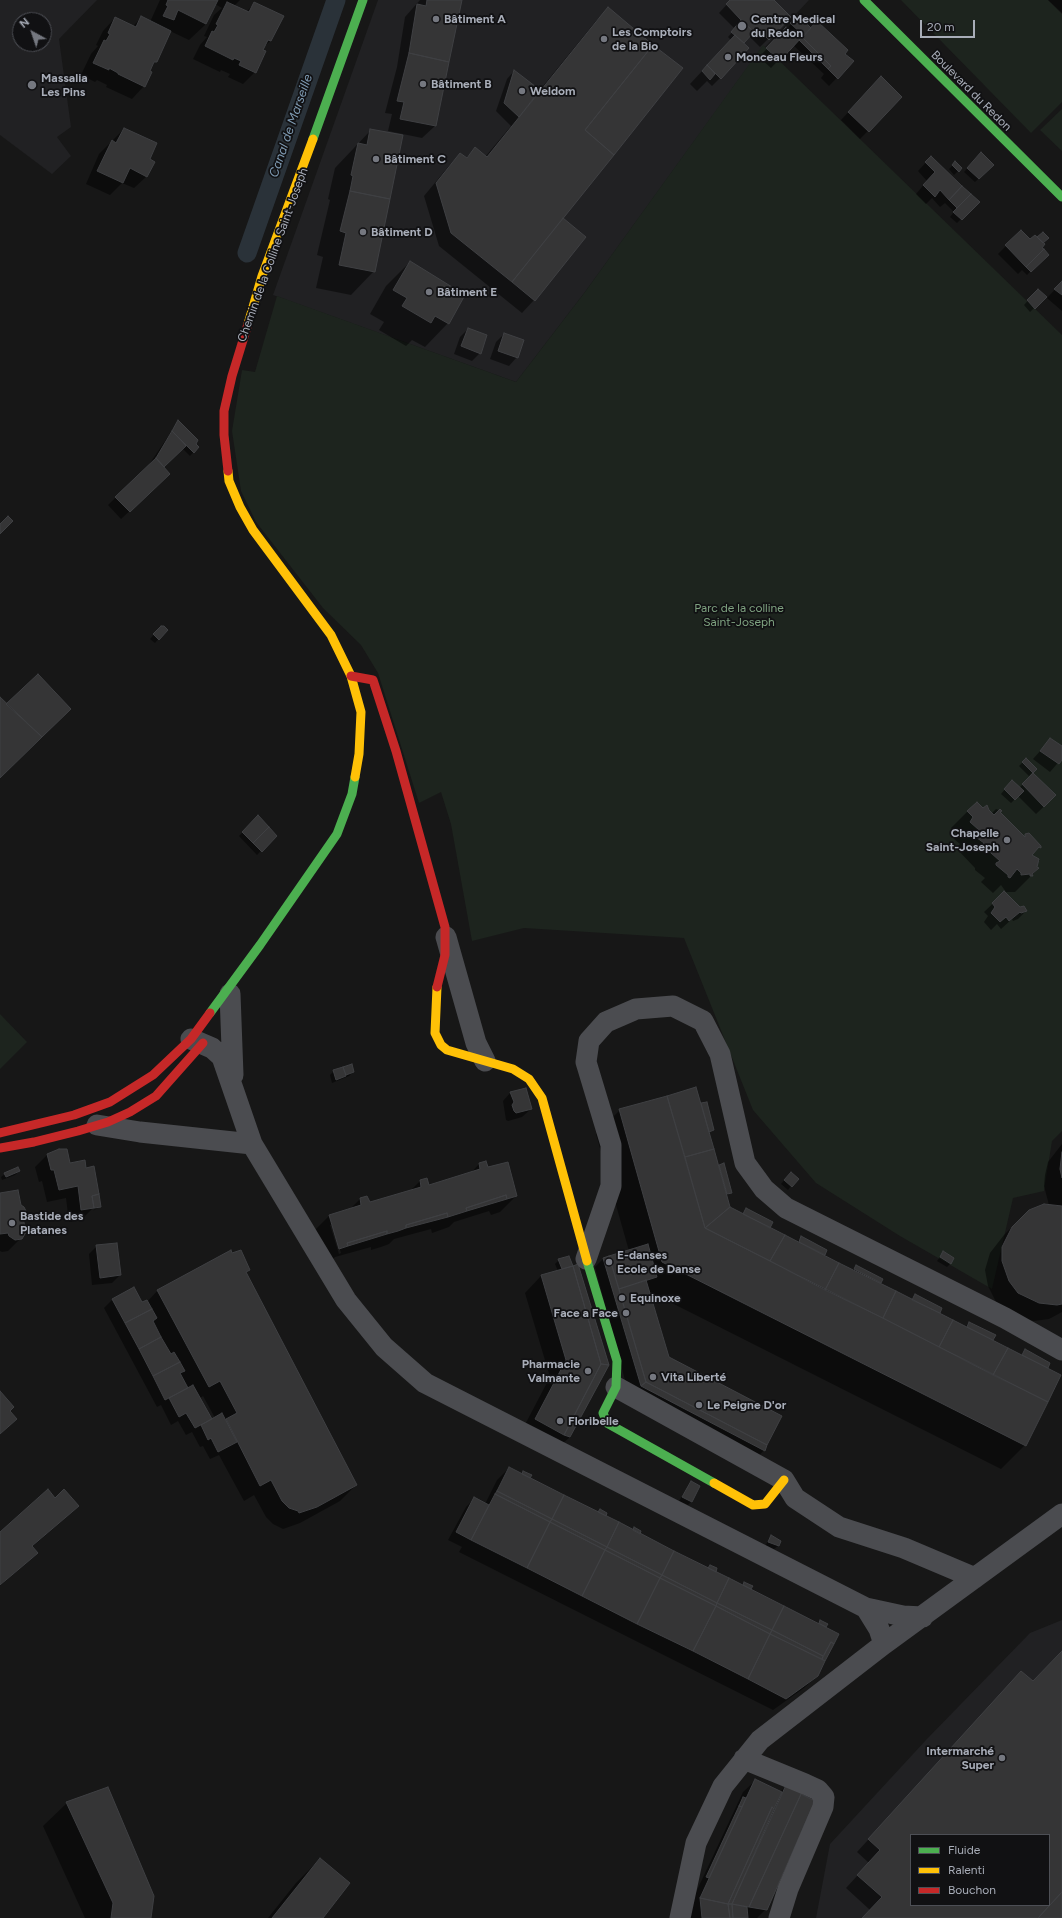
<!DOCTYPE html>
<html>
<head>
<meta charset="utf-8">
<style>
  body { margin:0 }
  #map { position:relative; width:1062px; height:1918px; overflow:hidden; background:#171717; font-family:Figtree,sans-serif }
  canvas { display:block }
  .legend { position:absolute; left:910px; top:1834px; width:140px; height:72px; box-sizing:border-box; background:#111113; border:1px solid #4d4f55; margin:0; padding:5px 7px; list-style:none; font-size:12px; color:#a8adb8 }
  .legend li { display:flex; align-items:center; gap:8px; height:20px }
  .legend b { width:20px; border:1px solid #4d4f55 }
  .north { position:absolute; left:12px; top:12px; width:40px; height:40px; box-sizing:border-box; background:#111113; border:1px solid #4d4f55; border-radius:50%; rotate:320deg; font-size:11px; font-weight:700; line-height:16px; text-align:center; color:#a8adb8 }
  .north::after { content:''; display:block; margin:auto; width:14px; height:18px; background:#757880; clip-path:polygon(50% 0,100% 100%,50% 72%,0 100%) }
  .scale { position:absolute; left:920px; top:20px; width:55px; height:18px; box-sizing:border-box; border:2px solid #a8adb8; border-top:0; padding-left:5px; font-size:12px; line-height:14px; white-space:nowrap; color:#a8adb8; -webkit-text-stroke:3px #111113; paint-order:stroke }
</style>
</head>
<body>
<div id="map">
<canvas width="1062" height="1918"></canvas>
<ul class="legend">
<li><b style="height:5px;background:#4caf50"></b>Fluide</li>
<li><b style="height:5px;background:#ffc107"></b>Ralenti</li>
<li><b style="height:5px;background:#c62828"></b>Bouchon</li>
</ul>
<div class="north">N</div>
<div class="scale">20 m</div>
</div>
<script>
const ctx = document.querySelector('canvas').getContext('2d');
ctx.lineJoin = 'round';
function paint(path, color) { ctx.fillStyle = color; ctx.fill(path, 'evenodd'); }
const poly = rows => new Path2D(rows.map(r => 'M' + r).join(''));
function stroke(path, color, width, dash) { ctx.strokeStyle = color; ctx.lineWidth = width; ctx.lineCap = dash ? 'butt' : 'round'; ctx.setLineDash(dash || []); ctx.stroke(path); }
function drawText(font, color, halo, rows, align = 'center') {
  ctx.font = font + ' Figtree,sans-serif'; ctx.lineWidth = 3.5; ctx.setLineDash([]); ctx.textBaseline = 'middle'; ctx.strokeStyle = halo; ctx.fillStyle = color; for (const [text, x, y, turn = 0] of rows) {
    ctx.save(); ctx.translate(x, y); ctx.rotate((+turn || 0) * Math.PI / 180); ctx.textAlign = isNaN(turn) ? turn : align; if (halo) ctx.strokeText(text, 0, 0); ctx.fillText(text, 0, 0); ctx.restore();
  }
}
paint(poly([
  [0,0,97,0,59,39,71,127,57,137,71,156,52,174,0,135],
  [20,20,44,20,44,44,20,44],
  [378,0,809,0,765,47,763,46,585,292,516,382,273,295],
  [1062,1620,1062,1918,816,1918,830,1844,926,1740,1030,1633],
  [911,1835,1049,1835,1049,1905,911,1905]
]), '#212123');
paint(poly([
  [901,0,1048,0,1062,14,1062,102,1031,133],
  [763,45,1062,335,1062,1131,1052,1141,1044,1191,1013,1198,992,1289,900,1236,816,1183,753,1110,684,938,524,928,472,941,451,824,441,792,419,803,378,673,361,645,323,608,256,522,241,491,232,431,242,370,255,372,277,296,516,382,585,292],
  [1062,109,1062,151,1040,130],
  [0,1014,27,1042,0,1069]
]), '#1d241e');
paint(poly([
  [160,0,240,0,234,6,246,12,255,3,282,16,270,41,263,48,255,72,243,84,228,77,230,74,221,70,220,72,193,59,200,45,207,37,204,36,214,15,222,8,215,4,206,24,189,40,170,31,156,61,150,67,144,86,132,99,106,87,107,85,97,80,95,82,81,75,91,54,98,46,96,45,103,31,115,18,132,27,141,18,150,22],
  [420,0,461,0,435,126,422,138,388,131,392,114,385,113,397,67,405,17],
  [731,0,772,0,790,17,760,47,749,36,748,37,720,78,712,86,707,81,697,91,690,84,731,40,728,37,735,29,719,13],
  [1048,0,1062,0,1062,13],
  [608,9,562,218,585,237,534,300,522,313,439,246,424,196,448,167,460,154,466,158,475,149,485,157,511,126,496,111,507,79,514,71,539,91,596,21],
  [798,17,811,29,852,62,829,86,821,78,824,74,793,45,771,68,759,57],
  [789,29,798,38,797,39,788,31],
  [873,86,901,97,860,139,841,120],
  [124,129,148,160,147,176,134,188,122,183,110,195,86,184,99,154],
  [371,130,374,271,351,295,316,288,323,257,317,255,330,200,328,199,335,168],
  [931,157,978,202,957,223,950,217,954,212,945,203,940,207,932,198,926,204,916,194,927,181,918,171],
  [978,157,993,165,975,182,964,172],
  [955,163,961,168,954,175,949,169],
  [1021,231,1030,241,1042,243,1041,248,1047,254,1027,275,1022,270,1018,274,998,254],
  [410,262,448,323,425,347,412,340,406,346,379,330,384,322,370,314,386,286],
  [1062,282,1062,311,1047,298],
  [1038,290,1045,297,1030,312,1024,305],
  [468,329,480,353,472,361,454,354,460,337],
  [504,334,517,357,509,366,490,359,496,342],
  [178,422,198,447,190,456,182,448,163,467,161,482,121,519,108,505,148,466],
  [161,627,166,630,155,643,150,639],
  [1051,739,1062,747,1062,758,1050,772,1033,759],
  [1026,759,1035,769,1029,776,1019,766],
  [1033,775,1055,796,1036,814,1018,796,1011,803,1001,794,1012,781,1019,788],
  [983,809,991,814,996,809,999,810,999,812,1024,837,1027,834,1031,855,1036,860,1040,860,1037,863,1038,869,1015,892,1006,892,1001,885,993,893,981,882,985,878,975,870,975,868,956,848,960,844,954,839,957,834,951,828,968,811],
  [258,817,275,836,257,855,239,836],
  [1004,893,1020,909,1026,911,1018,919,1013,921,1012,919,1001,929,997,924,991,930,984,922,988,916,984,912],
  [351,1066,353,1072,349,1076,332,1083,330,1075,334,1071],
  [511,1092,531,1109,522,1117,508,1121,506,1120,503,1101],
  [668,1096,702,1104,713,1129,709,1133,718,1167,723,1164,731,1192,726,1196,729,1207,742,1214,747,1210,769,1227,797,1242,801,1238,824,1254,823,1255,852,1270,856,1266,881,1279,879,1283,911,1300,915,1295,941,1308,939,1314,965,1327,969,1323,995,1335,992,1341,1021,1355,1025,1351,1048,1367,1025,1445,1001,1469,648,1291,668,1358,781,1417,764,1450,756,1459,630,1399,595,1267,603,1259,629,1251,596,1134,620,1110],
  [1062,1144,1062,1312,1049,1319,1034,1321,1022,1319,996,1302,988,1286,985,1270,990,1253,1004,1235,1021,1218,1037,1207,1049,1205,1044,1186,1045,1175,1048,1162],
  [59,1150,69,1164,86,1169,100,1206,93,1211,97,1207,94,1207,81,1220,69,1222,66,1198,47,1202,42,1181,39,1182,35,1167,47,1155],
  [485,1162,488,1168,516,1196,500,1212,491,1215,489,1211,454,1222,449,1227,432,1233,431,1229,394,1239,389,1244,381,1247,371,1250,371,1247,335,1257,330,1262,313,1232,329,1216,349,1210,360,1199,369,1204,410,1191,420,1181,428,1186,470,1174,479,1164],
  [330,1225,333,1225,341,1253,339,1254],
  [19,1171,15,1175,2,1180,1,1177,5,1174],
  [787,1177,791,1186,788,1190,781,1184],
  [18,1191,21,1205,25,1211,21,1214,21,1238,8,1251,2,1252,0,1251,0,1194],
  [97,1246,120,1275,112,1283,92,1285,89,1254],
  [944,1252,951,1263,947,1267,937,1261],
  [568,1257,572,1268,570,1437,561,1445,519,1436,550,1377,525,1293,541,1276,558,1271,555,1264,559,1260],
  [249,1270,245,1273,356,1485,340,1501,300,1523,283,1529,273,1524,266,1517,254,1495,244,1501,219,1455,210,1459,203,1446,200,1447,192,1432,186,1435,178,1421,171,1425,161,1405,157,1407,104,1308,112,1300,134,1288,142,1303,147,1302,158,1290],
  [203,1396,215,1418,211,1420,199,1399],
  [509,1468,521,1474,524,1472,529,1478,742,1586,744,1583,751,1587,749,1590,817,1624,820,1621,826,1624,825,1628,838,1634,817,1676,804,1688,773,1710,459,1552,462,1547,448,1540,466,1507,474,1499,485,1504,497,1480],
  [691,1483,692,1501,688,1505,679,1501],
  [65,1518,32,1547,36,1553,0,1586,0,1533],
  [771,1537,778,1546,774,1549,765,1546],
  [1062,1652,1062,1917,862,1918,870,1910,846,1888,869,1863,857,1852,1021,1672,1032,1682],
  [911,1835,1049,1835,1049,1905,911,1905],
  [756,1780,780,1792,786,1786,766,1909,757,1918,684,1918,743,1792],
  [67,1803,150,1918,85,1918,43,1826],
  [320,1859,321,1918,268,1918,296,1883]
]), '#0007');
stroke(poly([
  [247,253,336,0]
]), '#2a3239', 19);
const building = poly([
  [168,0,218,0,206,24,178,10,174,20,163,16,168,6,166,5,168,0],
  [427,0,462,0,449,62,409,53,417,4,426,6,427,0],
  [730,0,774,0,791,17,769,40,758,29,754,32,741,20,726,4,730,0],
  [227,2,249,12,254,2,284,16,271,41,268,40,263,50,266,51,256,73,239,65,241,61,234,58,233,60,205,46,212,31,214,32,218,25,216,24,227,2],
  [608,7,653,45,585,130,614,155,512,282,451,233,436,183,460,153,467,158,475,147,487,157,608,7],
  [798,15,811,28,804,36,790,23,798,15],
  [141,16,171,31,157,62,154,62,150,71,152,72,145,87,118,74,118,73,109,68,109,70,93,63,104,40,106,41,110,34,108,33,115,17,136,27,141,16],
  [741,20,754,32,744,43,731,32,741,20],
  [817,21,848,50,845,54,854,61,838,79,828,69,831,66,802,37,817,21],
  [786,27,797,38,800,35,802,37,780,61,766,48,786,27],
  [735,35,749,48,721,79,707,65,735,35],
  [802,37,831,66,828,69,799,40,802,37],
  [653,45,683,68,614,155,585,130,653,45],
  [409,53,449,62,436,126,400,119,404,102,397,101,409,53],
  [707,65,715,74,710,80,702,71,707,65],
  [514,70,540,90,519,117,504,103,514,70],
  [881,76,902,97,869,132,848,112,881,76],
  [124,128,157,143,150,159,155,162,147,177,130,168,123,183,97,171,112,140,116,143,124,128],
  [370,129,403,135,390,199,350,191,353,176,351,175,358,143,367,145,370,129],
  [981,152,994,165,979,179,967,168,981,152],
  [931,156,962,186,949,200,940,190,935,197,923,185,935,172,925,162,931,156],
  [955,161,962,168,959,172,952,165,955,161],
  [962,186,971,194,957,208,949,200,962,186],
  [350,191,390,199,375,272,339,265,346,233,340,231,350,191],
  [971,194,980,202,962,220,953,212,971,194],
  [563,218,586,237,535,301,512,282,563,218],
  [1021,230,1030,239,1035,235,1045,244,1042,248,1044,249,1026,267,1005,245,1021,230],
  [1043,232,1049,238,1043,243,1037,237,1043,232],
  [1044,249,1049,255,1031,272,1026,267,1044,249],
  [410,261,465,295,449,324,435,316,431,323,402,306,407,298,393,290,410,261],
  [1062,281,1062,295,1054,289,1062,281],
  [1038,289,1047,297,1035,309,1027,300,1038,289],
  [468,328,487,335,481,354,461,346,468,328],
  [504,333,524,340,518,358,498,351,504,333],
  [178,420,198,440,196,444,199,447,194,453,172,431,178,420],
  [172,431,186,446,164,467,156,458,172,431],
  [156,458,170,474,130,512,115,497,156,458],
  [8,516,13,521,0,534,0,524,8,516],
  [161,626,164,626,168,630,159,640,153,634,161,626],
  [38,674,71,709,42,737,6,704,38,674],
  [0,697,42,737,0,778,0,697],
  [1050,738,1062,746,1062,760,1059,764,1040,751,1050,738],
  [1026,758,1037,769,1033,773,1022,762,1026,758],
  [1033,773,1056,795,1044,807,1022,784,1033,773],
  [1012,780,1024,791,1015,800,1004,789,1012,780],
  [977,802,983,808,987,805,989,810,994,815,1000,809,1002,811,1000,812,1025,837,1025,834,1029,833,1041,846,1041,848,1039,847,1032,855,1039,859,1037,867,1039,868,1032,874,1033,876,1030,876,1030,874,1021,875,1021,873,1017,869,1010,878,1008,877,1008,875,996,865,996,863,1000,861,982,845,984,843,973,835,974,832,976,834,979,830,970,822,973,817,967,811,977,802],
  [258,815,269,827,253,843,242,832,258,815],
  [269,827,277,836,262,852,253,843,269,827],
  [1004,891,1020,907,1024,906,1027,911,1021,913,1020,912,1009,921,1006,917,1000,922,991,913,995,907,992,903,1004,891],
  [352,1064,354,1072,346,1075,343,1067,352,1064],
  [343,1067,346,1076,336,1080,333,1070,343,1067],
  [696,1087,714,1149,685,1157,667,1096,696,1087],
  [526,1088,532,1109,516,1113,514,1111,512,1105,514,1102,510,1092,526,1088],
  [667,1096,705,1228,1048,1402,1026,1446,662,1262,619,1109,667,1096],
  [707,1102,714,1130,709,1132,701,1103,707,1102],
  [59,1149,67,1149,70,1163,85,1160,86,1168,94,1166,99,1194,92,1196,94,1208,81,1210,78,1186,59,1190,54,1170,51,1170,47,1154,59,1149],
  [714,1149,730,1207,705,1228,685,1157,714,1149],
  [1062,1152,1062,1178,1060,1169,1062,1152],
  [486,1161,488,1167,508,1162,517,1196,507,1199,506,1195,466,1208,467,1211,448,1217,447,1213,406,1225,406,1228,398,1231,387,1234,387,1231,347,1243,348,1246,339,1249,329,1215,361,1205,360,1198,367,1196,370,1202,421,1187,420,1180,427,1178,429,1185,480,1169,479,1163,486,1161],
  [724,1163,732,1193,727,1194,719,1165,724,1163],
  [18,1167,20,1171,6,1177,4,1173,18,1167],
  [791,1172,799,1179,792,1187,784,1180,791,1172],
  [18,1190,21,1205,24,1207,26,1211,22,1213,26,1232,22,1239,15,1240,9,1236,8,1233,0,1234,0,1193,18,1190],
  [99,1194,101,1207,94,1208,92,1196,99,1194],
  [506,1195,507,1199,467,1211,466,1208,506,1195],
  [1044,1204,1062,1206,1062,1304,1057,1305,1039,1303,1018,1293,1009,1281,1002,1261,1002,1247,1012,1227,1029,1210,1044,1204],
  [730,1207,785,1235,770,1261,705,1228,730,1207],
  [746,1208,773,1222,770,1228,743,1214,746,1208],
  [447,1213,448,1217,406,1228,406,1225,447,1213],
  [387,1231,387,1234,348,1246,347,1243,387,1231],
  [785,1235,839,1263,825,1290,770,1261,785,1235],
  [801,1236,827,1250,825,1255,799,1242,801,1236],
  [117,1243,121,1275,100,1278,96,1245,117,1243],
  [648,1244,657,1277,619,1289,609,1256,648,1244],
  [231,1250,232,1253,241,1250,250,1270,246,1272,357,1485,317,1507,299,1513,298,1511,289,1508,282,1501,271,1480,260,1486,226,1419,237,1413,220,1381,209,1387,157,1290,231,1250],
  [943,1251,954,1258,951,1264,940,1257,943,1251],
  [569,1256,573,1266,562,1269,558,1259,569,1256],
  [609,1256,646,1382,641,1386,603,1258,609,1256],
  [839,1263,896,1291,883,1318,825,1290,839,1263],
  [578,1264,609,1365,601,1364,573,1266,578,1264],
  [856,1265,883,1279,881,1283,854,1269,856,1265],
  [573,1266,601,1364,564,1435,535,1419,566,1360,541,1275,573,1266],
  [646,1280,669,1357,782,1416,767,1445,646,1382,619,1289,646,1280],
  [134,1287,142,1302,147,1300,152,1309,125,1323,112,1299,134,1287],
  [896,1291,953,1320,939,1347,883,1318,896,1291],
  [915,1294,942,1308,940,1313,912,1300,915,1294],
  [152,1309,157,1318,153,1321,161,1337,139,1349,125,1323,152,1309],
  [953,1320,1008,1348,993,1375,939,1347,953,1320],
  [969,1322,996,1335,993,1340,967,1327,969,1322],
  [161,1337,171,1354,174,1352,180,1362,153,1376,139,1349,161,1337],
  [1008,1348,1061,1375,1048,1402,993,1375,1008,1348],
  [1025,1349,1050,1363,1048,1368,1022,1355,1025,1349],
  [180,1362,185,1371,180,1373,188,1388,165,1400,153,1376,180,1362],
  [601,1364,609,1365,570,1437,564,1435,601,1364],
  [646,1382,767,1445,765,1451,641,1386,646,1382],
  [193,1385,212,1419,195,1428,186,1413,179,1417,169,1398,193,1385],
  [0,1391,14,1407,10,1411,17,1419,0,1434,0,1391],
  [222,1413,237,1442,218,1452,211,1438,208,1440,201,1425,222,1413],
  [509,1467,564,1495,552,1519,497,1491,509,1467],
  [523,1471,532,1475,530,1478,522,1474,523,1471],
  [691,1481,700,1486,692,1502,682,1497,691,1481],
  [48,1489,55,1498,64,1489,79,1506,32,1546,38,1553,0,1585,0,1532,48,1489],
  [497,1491,552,1519,550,1522,495,1494,497,1491],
  [495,1494,550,1522,527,1568,471,1540,495,1494],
  [564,1495,619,1522,607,1547,552,1519,564,1495],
  [474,1497,489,1505,471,1540,456,1532,474,1497],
  [600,1509,607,1513,606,1516,598,1512,600,1509],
  [552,1519,607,1547,605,1550,550,1522,552,1519],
  [550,1522,605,1550,582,1596,527,1568,550,1522],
  [619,1522,674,1551,662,1575,607,1547,619,1522],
  [634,1527,641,1531,640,1534,633,1530,634,1527],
  [771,1535,781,1541,779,1546,768,1542,771,1535],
  [607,1547,662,1575,660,1578,605,1550,607,1547],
  [605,1550,660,1578,637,1624,582,1596,605,1550],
  [674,1551,729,1578,717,1603,662,1575,674,1551],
  [710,1565,717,1568,716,1572,708,1568,710,1565],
  [662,1575,717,1603,716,1606,660,1578,662,1575],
  [660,1578,716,1606,693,1651,637,1624,660,1578],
  [729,1578,784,1606,772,1630,717,1603,729,1578],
  [744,1582,753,1586,751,1589,743,1585,744,1582],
  [717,1603,772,1630,770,1634,716,1606,717,1603],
  [716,1606,770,1634,748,1679,693,1651,716,1606],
  [784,1606,839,1634,834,1644,831,1642,823,1656,772,1630,784,1606],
  [820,1620,828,1624,826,1627,819,1623,820,1620],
  [772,1630,823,1656,822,1659,770,1634,772,1630],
  [770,1634,825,1661,818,1676,786,1699,748,1679,770,1634],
  [831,1642,834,1644,825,1661,822,1659,831,1642],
  [1062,1651,1062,1892,1038,1918,862,1918,882,1897,857,1875,880,1850,868,1839,1021,1671,1033,1681,1062,1651],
  [911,1835,1049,1835,1049,1905,911,1905,911,1835],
  [755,1779,782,1792,774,1809,772,1807,728,1904,700,1898,755,1779],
  [786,1785,802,1792,749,1907,732,1904,786,1785],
  [108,1787,154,1896,151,1918,111,1918,113,1903,66,1802,108,1787],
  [801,1794,815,1801,767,1910,749,1907,801,1794],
  [743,1797,746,1798,742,1807,739,1806,743,1797],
  [739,1806,742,1807,709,1878,706,1877,739,1806],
  [772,1807,774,1809,732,1904,728,1904,772,1807],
  [320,1858,350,1883,323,1918,272,1918,320,1858],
  [1062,1892,1062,1918,1038,1918,1062,1892],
  [700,1898,728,1904,730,1918,702,1918,700,1898],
  [728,1904,732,1904,733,1918,730,1918,728,1904],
  [732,1904,747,1907,748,1918,733,1918,732,1904]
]);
paint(building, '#353536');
stroke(building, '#3f4043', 1);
stroke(poly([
  [446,937,476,1043,485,1061],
  [230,994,233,1075],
  [191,1039,212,1048,222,1057,252,1144,346,1300,384,1347,425,1383,866,1608,879,1629,884,1644],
  [97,1125,140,1132,252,1144],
  [586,1259,611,1186,611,1145,586,1062,589,1041,606,1022,636,1009,673,1006,703,1021,720,1054,745,1163,764,1189,786,1208,1005,1318,1062,1350],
  [616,1387,784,1480,795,1498,839,1527,904,1548,975,1578],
  [866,1608,903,1616,923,1617],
  [744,1759,805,1784,818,1790,824,1797,823,1807,788,1889,779,1918],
  [680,1918,696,1843,723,1786,760,1740,884,1644,1062,1514]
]), '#4b4c50', 21);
stroke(poly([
  [864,0,1062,197],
  [313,139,363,0],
  [210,1013,260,945,337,834,352,794,355,777],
  [587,1261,617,1361,616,1387,603,1413,607,1423,714,1483]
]), '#4caf50', 9);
stroke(poly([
  [248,324,262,276,313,139],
  [228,471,229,481,240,507,253,530,331,635,351,676,361,712,359,754,355,777],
  [437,987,435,1033,441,1045,447,1050,513,1069,529,1079,542,1098,587,1261],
  [714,1483,753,1505,765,1504,784,1480]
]), '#ffc107', 9);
stroke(poly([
  [228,471,224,435,224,411,232,376,248,324],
  [351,676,373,680,396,751,445,927,445,955,437,987],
  [0,1133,74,1115,110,1102,153,1075,191,1039,210,1013],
  [0,1148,34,1142,78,1131,108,1122,130,1112,156,1096,203,1043]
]), '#c62828', 9);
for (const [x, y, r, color] of [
  [436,19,4,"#757880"],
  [742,26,5,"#757880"],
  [604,39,4,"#757880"],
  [728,57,4,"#757880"],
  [423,84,4,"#757880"],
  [32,85,5,"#757880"],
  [522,91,4,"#757880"],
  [376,159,4,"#757880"],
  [363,232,4,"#757880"],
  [429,292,4,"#757880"],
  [1007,840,4,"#757880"],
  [12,1223,4,"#757880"],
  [609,1262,4,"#757880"],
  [622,1298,4,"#757880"],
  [626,1313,4,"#757880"],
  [588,1371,4,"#757880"],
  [653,1377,4,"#757880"],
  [699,1405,4,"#757880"],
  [560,1421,4,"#757880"],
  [1002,1758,4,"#757880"]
]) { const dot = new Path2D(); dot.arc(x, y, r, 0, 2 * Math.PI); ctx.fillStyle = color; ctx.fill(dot); stroke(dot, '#111113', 1.5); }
drawText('bold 12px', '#a8adb8', '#111113', [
  ["Bâtiment A",444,19],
  ["Centre Medical",751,19],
  ["du Redon",751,33],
  ["Les Comptoirs",612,32],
  ["de la Bio",612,46],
  ["Monceau Fleurs",736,57],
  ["Massalia",41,78],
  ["Les Pins",41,92],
  ["Bâtiment B",431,84],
  ["Weldom",530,91],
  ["Bâtiment C",384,159],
  ["Bâtiment D",371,232],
  ["Bâtiment E",437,292],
  ["Chapelle",999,833,"right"],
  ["Saint-Joseph",999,847,"right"],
  ["Bastide des",20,1216],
  ["Platanes",20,1230],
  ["E-danses",617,1255],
  ["Ecole de Danse",617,1269],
  ["Equinoxe",630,1298],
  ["Face a Face",618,1313,"right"],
  ["Pharmacie",580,1364,"right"],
  ["Valmante",580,1378,"right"],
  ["Vita Liberté",661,1377],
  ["Le Peigne D'or",707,1405],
  ["Floribelle",568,1421],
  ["Intermarché",994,1751,"right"],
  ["Super",994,1765,"right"]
], 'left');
drawText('12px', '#a8adb8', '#111113', [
  ["Boulevard du Redon",971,91,45],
  ["Chemin de la Colline Saint-Joseph",273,255,-70]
]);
drawText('12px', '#7fa381', '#111113', [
  ["Parc de la colline",739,608],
  ["Saint-Joseph",739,622]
]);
drawText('italic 13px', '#7f9bb3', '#111113', [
  ["Canal de Marseille",291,126,-71]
]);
</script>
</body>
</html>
